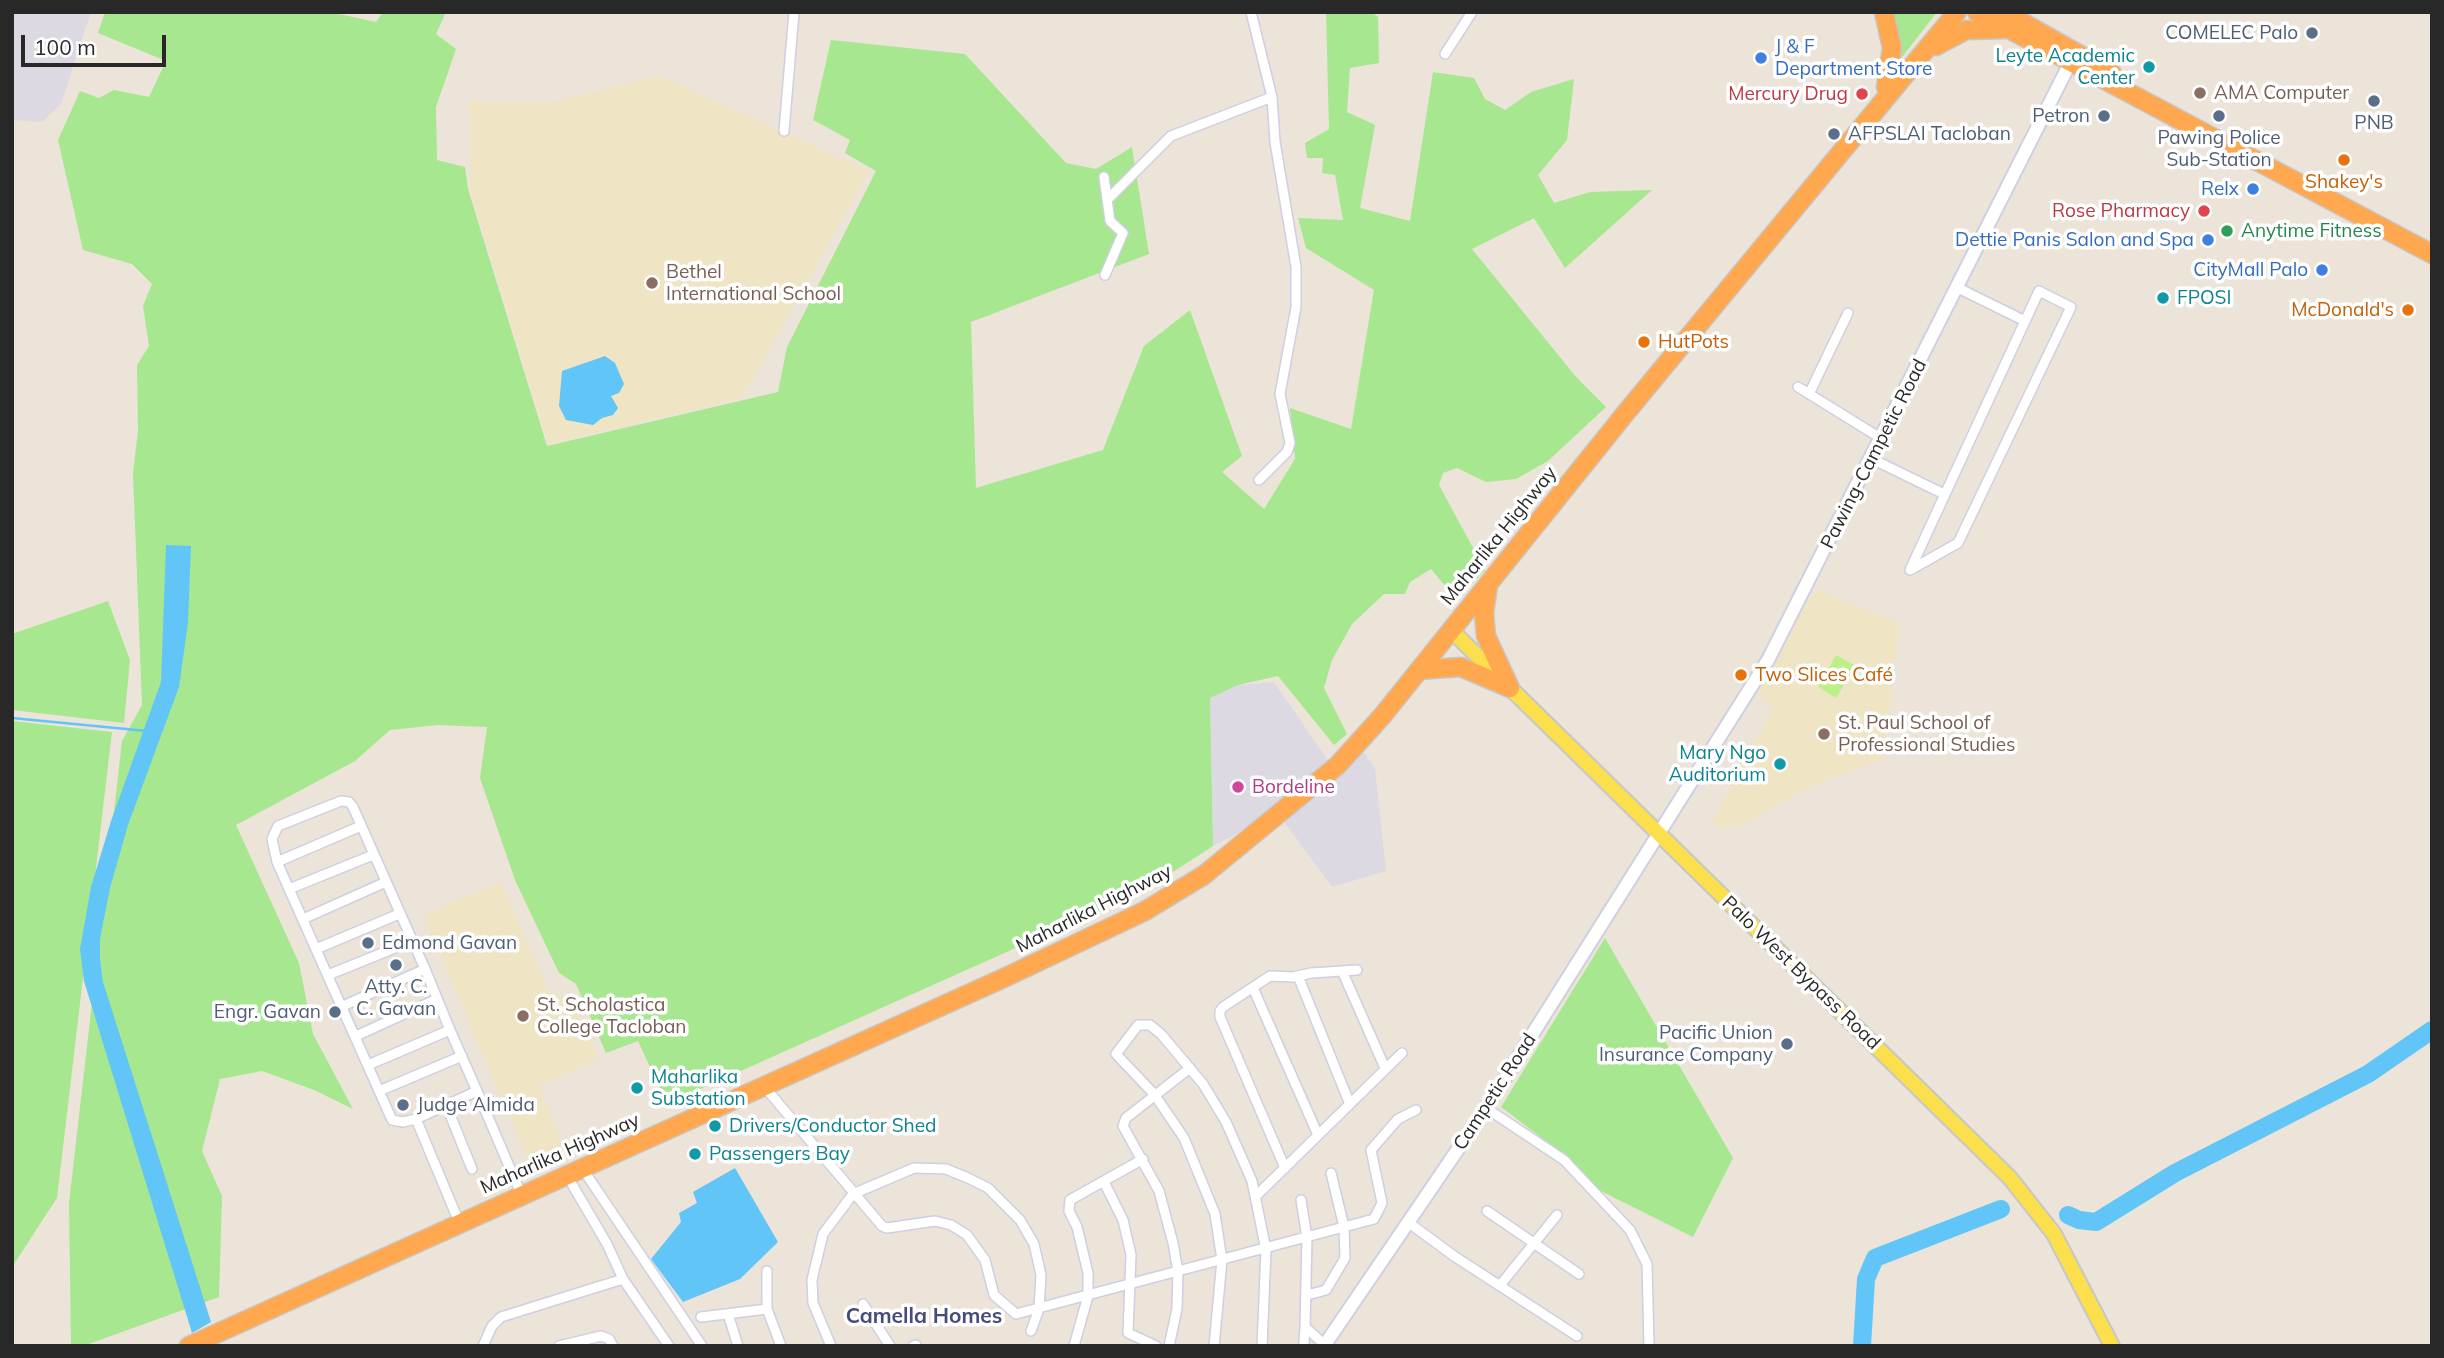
<!DOCTYPE html>
<html>
<head>
<meta charset="utf-8">
<style>
  body { margin:0 }
  #map { position:relative; width:2444px; height:1358px; overflow:hidden; background:#ece4d8; font-family:Mulish,sans-serif }
  canvas { display:block }
  .frame { position:absolute; inset:0; border:14px solid #282828; pointer-events:none }
  .scale { position:absolute; left:21px; top:35px; width:145px; height:32px; box-sizing:border-box; border:4px solid #282828; border-top:0; padding-left:9px; font-size:21px; line-height:24px; white-space:nowrap; color:#282828; -webkit-text-stroke:5px #fff; paint-order:stroke }
</style>
</head>
<body>
<div id="map">
<canvas width="2444" height="1358"></canvas>
<div class="frame"></div>
<div class="scale">100 m</div>
</div>
<script>
const ctx = document.querySelector('canvas').getContext('2d');
ctx.lineJoin = 'round';
function paint(path, color) { ctx.fillStyle = color; ctx.fill(path, 'evenodd'); }
const poly = rows => new Path2D(rows.map(r => 'M' + r).join(''));
function stroke(path, color, width, dash) { ctx.strokeStyle = color; ctx.lineWidth = width; ctx.lineCap = dash ? 'butt' : 'round'; ctx.setLineDash(dash || []); ctx.stroke(path); }
function drawText(font, color, halo, rows, align = 'center') {
  ctx.font = font + ' Mulish,sans-serif'; ctx.lineWidth = 7; ctx.setLineDash([]); ctx.textBaseline = 'middle'; ctx.strokeStyle = halo; ctx.fillStyle = color; for (const [text, x, y, turn = 0] of rows) {
    ctx.save(); ctx.translate(x, y); ctx.rotate((+turn || 0) * Math.PI / 180); ctx.textAlign = isNaN(turn) ? turn : align; if (halo) ctx.strokeText(text, 0, 0); ctx.fillText(text, 0, 0); ctx.restore();
  }
}
paint(poly([
  [12,12,91,12,61,104,42,122,12,120],
  [1274,682,1329,762,1355,739,1375,769,1386,871,1332,887,1277,812,1213,846,1210,698,1238,685]
]), '#ddd9e3');
paint(poly([
  [660,76,869,171,742,398,548,444,470,190,470,101,550,102],
  [1815,589,1900,623,1883,759,1805,789,1744,824,1717,828,1712,822,1774,708,1754,695],
  [501,882,548,990,572,1000,599,1060,539,1084,568,1159,535,1176,423,915]
]), '#efe5c5');
paint(poly([
  [105,12,330,12,376,22,383,12,446,12,436,34,456,49,436,107,437,160,465,167,468,189,547,446,778,392,787,347,876,171,845,153,850,140,813,120,831,40,965,54,1066,163,1096,169,1132,147,1149,254,971,322,976,488,1103,450,1144,346,1190,310,1242,456,1222,472,1264,509,1295,459,1290,408,1351,429,1374,290,1306,248,1298,218,1343,220,1335,175,1322,173,1323,158,1307,158,1305,143,1329,129,1326,12,1371,12,1378,17,1379,63,1350,68,1347,112,1375,125,1360,208,1410,221,1433,72,1474,78,1485,99,1505,110,1531,92,1574,79,1567,140,1538,175,1554,203,1590,192,1652,190,1565,268,1534,218,1472,249,1577,378,1606,407,1548,461,1516,479,1486,482,1457,468,1443,473,1439,485,1485,570,1457,600,1431,569,1410,582,1405,594,1384,594,1352,624,1332,660,1324,688,1347,734,1334,745,1278,676,1238,685,1210,698,1213,846,1145,890,667,1104,638,1041,606,1053,576,984,559,973,515,880,480,778,487,727,438,725,390,730,355,761,236,825,299,963,313,1034,353,1109,314,1090,262,1071,220,1079,202,1151,222,1196,219,1297,83,1346,71,1346,69,1203,122,741,142,705,133,473,138,431,137,365,149,346,143,306,152,284,132,264,83,250,58,140,80,91,99,98,114,90,149,97,166,61,98,33],
  [1888,12,1937,12,1899,61,1897,61],
  [108,601,130,660,124,723,12,710,12,634],
  [12,721,112,732,57,1198,12,1267],
  [1605,938,1733,1158,1693,1237,1595,1188,1566,1156,1501,1107]
]), '#a7e78f');
paint(poly([
  [1836,655,1856,666,1836,698,1818,687]
]), '#bdf089');
paint(poly([
  [605,356,615,363,624,384,619,393,611,396,618,408,613,415,602,418,593,425,566,420,559,406,562,371],
  [166,545,191,546,188,623,179,687,128,825,110,888,100,939,100,959,103,982,211,1322,192,1333,84,981,80,949,91,887,111,821,161,682],
  [735,1168,778,1242,740,1279,683,1302,651,1259,681,1222,679,1213,697,1203,693,1192]
]), '#61c5f7');
stroke(poly([
  [12,718,147,731]
]), '#61c5f7', 2.5);
stroke(poly([
  [2068,1215,2079,1220,2096,1222,2175,1173,2368,1074,2432,1030],
  [1862,1346,1866,1279,1875,1258,2001,1209]
]), '#61c5f7', 18);
const street = poly([
  [1251,12,1272,97,1275,142,1296,267,1296,307,1280,394,1290,443,1287,452,1259,480],
  [1445,54,1472,12],
  [784,131,794,12],
  [1104,177,1110,221,1123,233,1105,275],
  [1107,200,1171,136,1272,97],
  [1958,288,2025,321],
  [2039,291,2071,307,1958,543,1910,570,2039,291],
  [1798,387,1882,439],
  [1809,394,1848,313],
  [1872,459,1944,494],
  [277,862,361,826],
  [289,889,373,855],
  [303,919,386,882],
  [316,949,399,914],
  [1343,973,1385,1068],
  [328,975,412,941],
  [1298,976,1349,1102],
  [1253,988,1318,1135],
  [343,1006,425,969],
  [356,1036,437,999],
  [368,1065,450,1030],
  [763,1085,882,1226,887,1228,935,1221,951,1225,967,1235,985,1260,994,1295,1016,1314,1374,1219,1382,1203,1371,1150,1398,1119,1416,1110],
  [379,1091,462,1056],
  [477,1091,416,1119,403,1122,392,1120,277,862,272,839,278,826,341,801,349,802,353,807,425,969,450,1030,477,1091,521,1194],
  [447,1107,472,1169],
  [1486,1108,1564,1160,1630,1230,1647,1264,1649,1346],
  [416,1119,459,1222],
  [582,1168,702,1346],
  [1285,1168,1220,1017,1220,1011,1223,1007,1270,976,1293,977,1311,973,1357,970],
  [566,1174,607,1244,623,1279,669,1346],
  [1104,1182,1123,1220,1131,1255,1128,1333,1156,1346],
  [1257,1195,1402,1053],
  [1301,1200,1307,1238,1305,1327,1325,1345],
  [1487,1211,1579,1274],
  [1409,1223,1454,1256,1577,1336],
  [767,1271,767,1309,781,1346],
  [1501,1284,1557,1215],
  [1307,1295,1326,1290,1345,1258,1344,1227,1331,1173],
  [863,1304,890,1346],
  [728,1314,738,1346],
  [701,1317,767,1309],
  [1304,1343,1305,1327],
  [483,1346,492,1326,501,1317,623,1279],
  [559,1346,601,1336,609,1339,613,1346],
  [831,1346,813,1303,812,1280,823,1234,853,1194,914,1168,946,1169,968,1178,988,1188,1020,1220,1034,1244,1041,1275,1039,1309,1031,1331],
  [913,1346,916,1345],
  [1074,1346,1088,1296,1088,1273,1077,1227,1069,1211,1070,1200,1143,1159],
  [1169,1346,1177,1309,1178,1272,1173,1243,1159,1191,1123,1126,1126,1118,1190,1068],
  [1214,1346,1222,1260,1215,1214,1184,1138,1154,1094,1116,1054,1138,1025,1150,1025,1161,1034,1203,1084,1226,1122,1252,1181,1266,1250,1262,1346]
]);
const secondary = poly([
  [1324,1346,1486,1108,1768,660,2070,63]
]);
const primary = poly([
  [1451,630,2010,1178,2054,1234,2112,1346]
]);
const highway = poly([
  [1884,12,1892,48,1886,87],
  [1977,12,2432,254],
  [2004,12,2112,73],
  [1936,46,1966,30,2005,29],
  [1488,585,1484,613,1486,636,1510,688],
  [1419,670,1461,667,1510,688],
  [189,1346,1006,977,1145,911,1204,875,1338,765,1383,715,1624,415,1957,12]
]);
stroke(street, '#cdcfe2', 12);
stroke(secondary, '#cdcfe2', 16);
stroke(primary, '#c7c7c7', 18);
stroke(highway, '#c7c7c7', 21);
stroke(street, '#fff', 9);
stroke(secondary, '#fff', 12);
stroke(primary, '#fbdf4d', 14);
stroke(highway, '#ffa84f', 18);
for (const [x, y, r, color] of [
  [2312,33,7,"#5c6f8a"],
  [1761,58,7,"#3f7fe0"],
  [2149,67,7,"#0f9aa8"],
  [2200,93,7,"#8d6e63"],
  [1862,94,7,"#e0444e"],
  [2374,101,7,"#5c6f8a"],
  [2104,116,7,"#5c6f8a"],
  [2219,116,7,"#5c6f8a"],
  [1834,134,7,"#5c6f8a"],
  [2344,160,7,"#e8710a"],
  [2253,189,7,"#3f7fe0"],
  [2204,211,7,"#e0444e"],
  [2227,231,7,"#2e9e5b"],
  [2208,240,7,"#3f7fe0"],
  [2322,270,7,"#3f7fe0"],
  [652,283,7,"#8d6e63"],
  [2163,298,7,"#0f9aa8"],
  [2408,310,7,"#e8710a"],
  [1644,342,7,"#e8710a"],
  [1741,675,7,"#e8710a"],
  [1824,734,7,"#8d6e63"],
  [1780,764,7,"#0f9aa8"],
  [1238,787,7,"#d1479c"],
  [368,943,7,"#5c6f8a"],
  [396,965,7,"#5c6f8a"],
  [335,1012,7,"#5c6f8a"],
  [523,1016,7,"#8d6e63"],
  [1787,1044,7,"#5c6f8a"],
  [637,1088,7,"#0f9aa8"],
  [403,1105,7,"#5c6f8a"],
  [715,1126,7,"#0f9aa8"],
  [695,1154,7,"#0f9aa8"]
]) { const dot = new Path2D(); dot.arc(x, y, r, 0, 2 * Math.PI); ctx.fillStyle = color; ctx.fill(dot); stroke(dot, '#fff', 2.5); }
drawText('19px', '#4e5e75', '#fff', [
  ["COMELEC Palo",2298,33],
  ["Petron",2090,116],
  ["PNB",2374,123,"center"],
  ["AFPSLAI Tacloban",1848,134,"left"],
  ["Pawing Police",2219,138,"center"],
  ["Sub-Station",2219,160,"center"],
  ["Edmond Gavan",382,943,"left"],
  ["Atty. C.",396,987,"center"],
  ["C. Gavan",396,1009,"center"],
  ["Engr. Gavan",321,1012],
  ["Pacific Union",1773,1033],
  ["Insurance Company",1773,1055],
  ["Judge Almida",417,1105,"left"]
], 'right');
drawText('19px', '#366cbe', '#fff', [
  ["J & F",1775,47,"left"],
  ["Department Store",1775,69,"left"],
  ["Relx",2239,189],
  ["Dettie Panis Salon and Spa",2194,240],
  ["CityMall Palo",2308,270]
], 'right');
drawText('19px', '#0d838f', '#fff', [
  ["Leyte Academic",2135,56,"right"],
  ["Center",2135,78,"right"],
  ["FPOSI",2177,298],
  ["Mary Ngo",1766,753,"right"],
  ["Auditorium",1766,775,"right"],
  ["Maharlika",651,1077],
  ["Substation",651,1099],
  ["Drivers/Conductor Shed",729,1126],
  ["Passengers Bay",709,1154]
], 'left');
drawText('19px', '#785e54', '#fff', [
  ["AMA Computer",2214,93],
  ["Bethel",666,272],
  ["International School",666,294],
  ["St. Paul School of",1838,723],
  ["Professional Studies",1838,745],
  ["St. Scholastica",537,1005],
  ["College Tacloban",537,1027]
], 'left');
drawText('19px', '#be3a42', '#fff', [
  ["Mercury Drug",1848,94],
  ["Rose Pharmacy",2190,211]
], 'right');
drawText('19px', '#c56008', '#fff', [
  ["Shakey's",2344,182,"center"],
  ["McDonald's",2394,310,"right"],
  ["HutPots",1658,342],
  ["Two Slices Café",1755,675]
], 'left');
drawText('19px', '#27864d', '#fff', [
  ["Anytime Fitness",2241,231]
], 'left');
drawText('19px', '#282828', '#fff', [
  ["Pawing-Campetic Road",1874,454,-63],
  ["Maharlika Highway",1499,536,-51],
  ["Maharlika Highway",1094,909,-27],
  ["Palo West Bypass Road",1801,973,44],
  ["Campetic Road",1495,1092,-57],
  ["Maharlika Highway",560,1154,-24]
]);
drawText('19px', '#b23c85', '#fff', [
  ["Bordeline",1252,787]
], 'left');
drawText('bold 21px', '#454b7b', '#fff', [
  ["Camella Homes",924,1317]
]);
</script>
</body>
</html>
